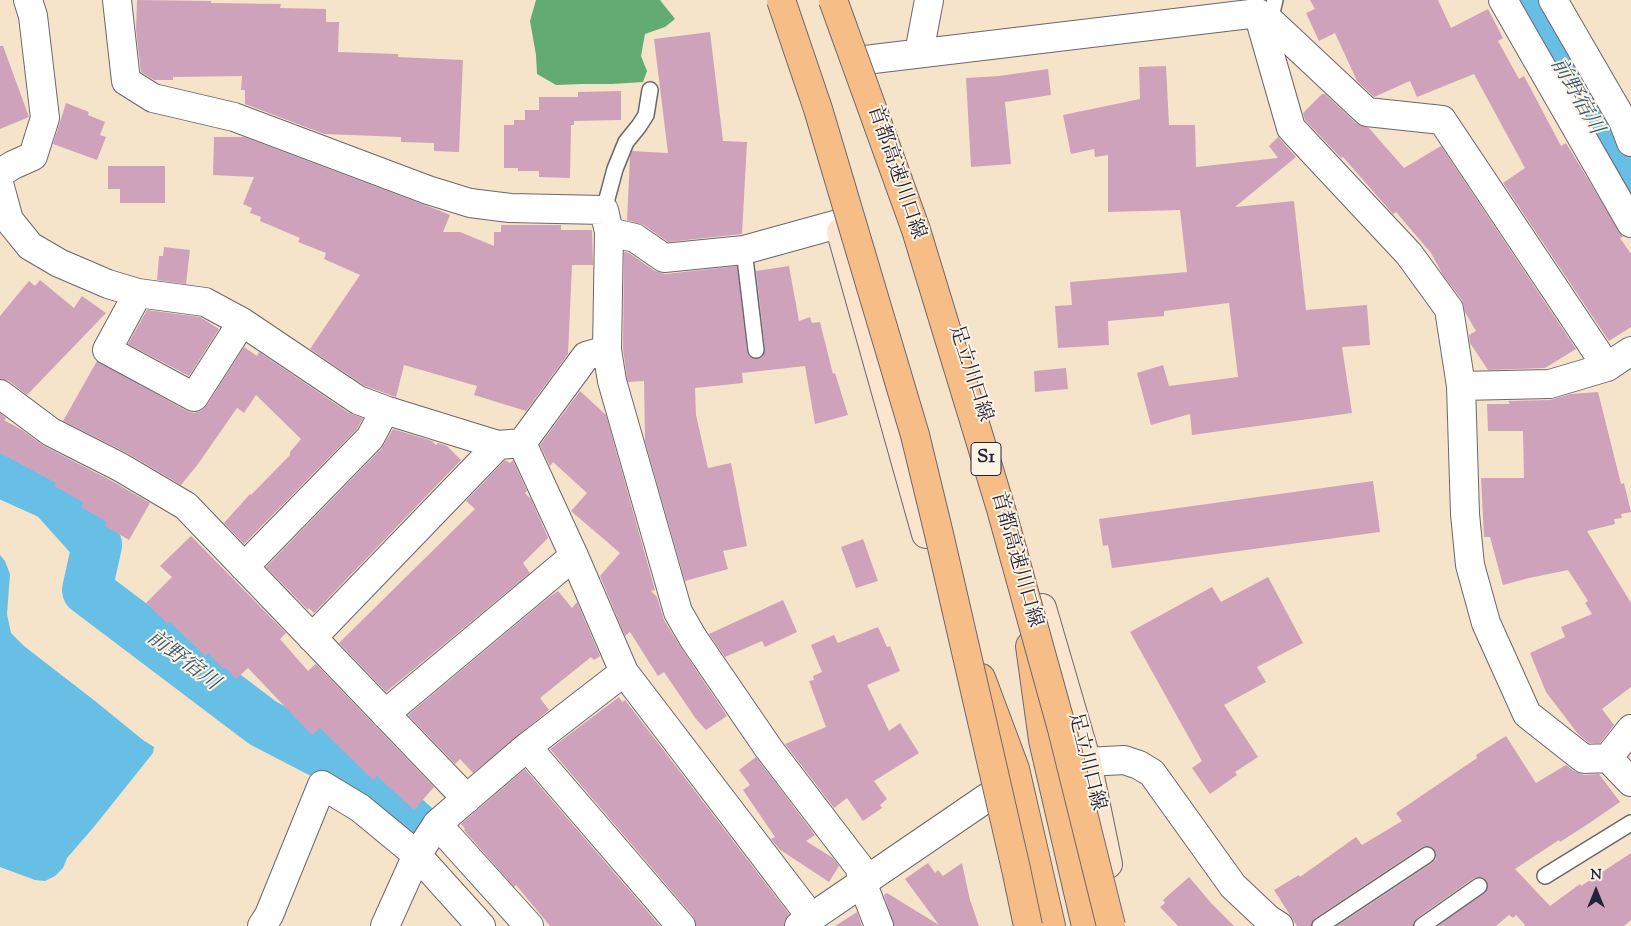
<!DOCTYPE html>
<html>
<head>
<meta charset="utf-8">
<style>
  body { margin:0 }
  #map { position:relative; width:1631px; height:926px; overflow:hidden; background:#f5e4ca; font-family:"Sorts Mill Goudy",serif }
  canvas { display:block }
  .north { position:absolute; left:1571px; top:866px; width:50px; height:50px; -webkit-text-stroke:4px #fcf5e5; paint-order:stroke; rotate:0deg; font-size:14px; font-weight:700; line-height:20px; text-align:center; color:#22223b }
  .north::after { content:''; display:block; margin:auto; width:18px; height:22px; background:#22223b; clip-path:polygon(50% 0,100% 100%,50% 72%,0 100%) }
</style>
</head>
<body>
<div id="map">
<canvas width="1631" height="926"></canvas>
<div class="north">N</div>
</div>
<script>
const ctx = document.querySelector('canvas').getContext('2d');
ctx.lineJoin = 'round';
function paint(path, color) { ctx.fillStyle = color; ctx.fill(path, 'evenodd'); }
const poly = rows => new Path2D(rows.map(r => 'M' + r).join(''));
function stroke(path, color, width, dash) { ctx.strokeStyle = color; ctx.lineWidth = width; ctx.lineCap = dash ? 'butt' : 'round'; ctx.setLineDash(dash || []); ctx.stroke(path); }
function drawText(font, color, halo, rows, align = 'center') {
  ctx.font = font + ' "Sorts Mill Goudy","Noto Serif JP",serif'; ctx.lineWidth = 4; ctx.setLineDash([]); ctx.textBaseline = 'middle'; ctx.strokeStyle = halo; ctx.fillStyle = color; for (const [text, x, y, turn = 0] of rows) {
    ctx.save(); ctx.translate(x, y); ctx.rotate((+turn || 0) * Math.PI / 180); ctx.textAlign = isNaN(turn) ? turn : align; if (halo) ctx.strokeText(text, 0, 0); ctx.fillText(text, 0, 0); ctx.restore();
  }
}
paint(poly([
  [536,0,660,0,675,19,665,27,645,34,641,56,647,71,643,82,612,84,582,84,556,85,537,74,536,55,530,21]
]), '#62ac74');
paint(poly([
  [0,555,5,561,10,574,7,614,11,633,24,646,95,701,143,740,154,747,153,753,93,828,67,858,63,868,55,876,45,881,35,880,0,867]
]), '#68bfe5');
stroke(poly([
  [1518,0,1569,85,1631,195],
  [0,472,53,496,97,545,87,590,263,723,348,767,417,828]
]), '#68bfe5', 50);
paint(poly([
  [137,0,211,1,211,3,281,4,280,8,326,9,326,22,339,22,338,52,398,54,398,57,463,60,459,152,434,151,434,143,401,142,401,137,324,134,245,104,245,90,241,90,242,76,173,77,173,80,154,80,141,72,136,30],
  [1310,0,1438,0,1451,28,1488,9,1503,38,1498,41,1519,79,1524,76,1561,146,1566,143,1623,237,1620,238,1631,254,1631,327,1609,341,1503,183,1525,168,1474,74,1417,97,1410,81,1374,97,1357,81,1335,33,1319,41,1306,13,1315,9],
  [710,32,723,141,747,142,742,234,668,242,644,225,627,220,630,156,632,151,668,153,654,39],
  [0,46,3,46,29,117,0,129],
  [1166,66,1169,125,1195,125,1196,167,1278,158,1269,146,1278,137,1296,157,1235,207,1294,201,1306,310,1367,305,1370,345,1342,347,1352,413,1192,435,1190,414,1151,425,1137,373,1163,365,1169,386,1238,377,1229,303,1164,311,1164,316,1108,321,1109,345,1058,348,1055,306,1072,305,1070,282,1187,272,1180,210,1108,212,1108,155,1095,157,1094,149,1071,154,1063,115,1140,99,1139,67],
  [1048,69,1051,95,1005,102,1011,164,971,167,966,78,999,76],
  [621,91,621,120,574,121,574,125,571,125,570,178,539,177,539,171,518,171,518,168,504,168,504,125,514,125,514,120,525,120,525,110,539,110,539,97,578,97,578,92],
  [1322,94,1325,94,1356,123,1369,128,1404,168,1441,146,1576,349,1545,368,1488,370,1470,343,1469,335,1476,331,1465,312,1462,300,1443,275,1431,253,1396,212,1393,214,1343,157,1341,158,1305,120,1303,113],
  [66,103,89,112,88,115,105,122,100,135,106,137,97,160,53,144],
  [214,137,244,137,438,210,450,215,443,232,460,232,494,246,494,232,501,232,501,225,561,225,561,230,592,230,593,265,572,265,568,354,526,411,474,395,477,386,404,365,396,397,365,386,310,349,360,275,324,259,326,253,298,242,300,238,260,221,261,217,250,213,252,208,243,204,254,177,213,175],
  [108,166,165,166,165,203,120,203,120,189,108,189],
  [164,247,190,250,186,284,157,280,159,256,163,256],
  [624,252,629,253,655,271,665,274,737,266,747,351,749,356,757,359,762,357,765,349,756,271,789,266,799,321,810,317,812,323,820,322,833,374,835,373,848,415,815,424,805,366,742,373,743,383,695,388,696,415,708,468,731,463,747,546,723,551,728,569,685,581,645,441,644,381,628,382,627,378,623,349],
  [40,280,74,308,82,296,106,313,27,395,9,381,0,379,0,316,29,281,35,286],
  [147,310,200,317,219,329,189,376,128,344],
  [244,347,257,356,259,352,349,413,363,418,357,429,244,544,224,523,250,494,251,495,290,455,290,452,301,439,256,395,244,413,237,408,198,464,181,485,127,453,63,421,97,361,187,411,194,413,201,411,207,405],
  [1066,368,1068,389,1035,392,1034,371],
  [580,391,606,415,655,590,651,591,657,597,664,620,680,646,727,716,706,730,696,719,664,672,658,676,630,632,625,636,600,576,620,553,571,511,587,493,553,462,550,466,540,445],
  [1598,392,1621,484,1624,483,1631,512,1621,514,1622,518,1614,519,1615,524,1587,531,1631,603,1631,687,1602,709,1614,725,1600,743,1589,743,1578,734,1546,692,1530,653,1565,637,1561,627,1592,614,1585,603,1588,601,1568,570,1529,578,1503,585,1490,537,1484,537,1481,478,1524,478,1523,431,1488,431,1487,404,1510,404,1508,401,1550,400,1571,394],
  [0,413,6,418,4,420,22,430,44,446,112,481,150,503,129,540,105,526,107,522,81,507,83,502,54,486,56,483,0,453],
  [393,429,432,441,436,445,438,443,447,446,461,460,314,613,309,608,308,610,266,567,381,449],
  [505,460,510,463,513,460,527,491,525,493,531,499,548,538,523,563,530,573,386,692,339,643,475,509,466,501],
  [1373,481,1380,532,1112,568,1108,545,1103,546,1099,519],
  [191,536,286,633,280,639,308,671,316,664,434,787,414,810,377,776,373,780,320,728,312,735,248,668,236,679,225,667,223,669,208,653,205,656,170,622,168,624,146,603,172,577,160,566],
  [863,539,878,581,856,588,841,547],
  [1268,577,1303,643,1257,667,1266,682,1224,705,1258,757,1235,772,1237,775,1210,794,1192,768,1202,761,1130,632,1212,587,1221,602],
  [558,591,572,608,577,602,600,656,594,660,591,657,540,698,549,710,473,773,460,759,455,764,408,715,548,598],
  [783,600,797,632,765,647,762,641,725,657,709,634],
  [878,627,887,647,890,646,900,671,867,685,889,731,900,723,919,753,874,781,887,799,880,805,882,808,863,821,847,798,834,808,785,744,826,727,809,681,814,680,813,676,822,672,811,645,834,635,838,643],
  [619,697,622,702,625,700,789,914,785,920,784,926,696,926,693,916,550,749],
  [1506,736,1536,783,1566,765,1574,771,1584,775,1599,774,1620,802,1588,824,1560,842,1559,840,1515,869,1550,906,1580,884,1581,886,1631,853,1631,920,1624,926,1524,926,1525,925,1516,915,1513,918,1509,915,1496,926,1438,926,1487,890,1487,881,1479,877,1474,878,1417,918,1413,926,1337,926,1432,863,1436,859,1436,854,1432,847,1427,846,1422,847,1315,918,1311,926,1297,926,1274,890,1299,875,1300,877,1356,837,1362,845,1402,821,1396,813,1477,758,1476,755],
  [756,757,815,835,806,841,833,858,839,866,829,882,779,849,771,839,775,837,743,790,750,785,739,770],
  [525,769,660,926,550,926,516,885,514,887,464,830,465,829,461,824],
  [928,863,935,873,938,870,943,876,962,863,970,900,979,926,894,926,884,895,887,893,939,925,905,879],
  [1189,877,1211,903,1234,926,1178,926,1160,907,1165,903,1163,900],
  [857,912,862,926,835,926]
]), '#cfa2bb');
const service = poly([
  [1270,21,1275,0],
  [604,210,615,169,626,142,639,126,646,115,650,90],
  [744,250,756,350],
  [1545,876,1631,823],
  [1320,926,1427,855],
  [1422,926,1479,886]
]);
const minor = poly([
  [117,0,126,81,153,98,234,117,428,190,470,203,510,208,604,210,609,232],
  [1503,0,1631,223],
  [1553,0,1623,121,1631,142],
  [1258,13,1291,128,1409,254,1449,309,1461,386,1465,514,1470,565,1486,623,1527,714,1584,759,1608,758],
  [919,53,929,0],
  [865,60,1258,13,1270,21,1367,112,1442,120,1607,367],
  [0,173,13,165,33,156,45,118,33,16,28,0],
  [0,187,9,220,30,246,59,263,108,284,138,293,205,302,242,322,358,400,385,410,498,445,522,443,574,556,624,672,811,917],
  [838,224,744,250,664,258,635,238,609,232,607,350,612,381,678,612,693,638,769,749,860,868,862,882,879,926],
  [138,293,107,350,194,397,242,322],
  [1461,386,1550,384,1607,367,1631,351],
  [0,394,51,432,120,467,186,506,467,799],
  [522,443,586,356,607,350],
  [244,567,370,438,385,410],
  [312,638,498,445],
  [385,714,574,556],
  [1631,729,1608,758,1631,782],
  [527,747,681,926],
  [1087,762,1124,760,1139,765,1152,773,1233,886,1268,919,1279,926],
  [437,824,529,926],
  [262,926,269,915,322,785,360,808,417,855,481,926],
  [385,926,417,855,437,824,527,747,624,672],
  [799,926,988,797]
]);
const secondary = poly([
  [841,232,926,534],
  [1042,608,1087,762,1108,864]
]);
const motorway = poly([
  [1030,646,1043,740,1086,926],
  [981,678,1015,769,1051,926]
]);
stroke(service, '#6c666d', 18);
stroke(minor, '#6c666d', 30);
stroke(secondary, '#6c666d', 30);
stroke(motorway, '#6c666d', 30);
stroke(service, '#fff', 15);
stroke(minor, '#fff', 28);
stroke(secondary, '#fbe5cf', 28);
stroke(motorway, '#f6be86', 28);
const motorwayBridge = poly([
  [781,0,818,109,915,435,939,534,1016,869,1028,926],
  [833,0,916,230,1001,509,1062,729,1111,926]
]);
stroke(motorwayBridge, '#6c666d', 30, []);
stroke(motorwayBridge, '#f6be86', 28);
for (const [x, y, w] of [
  [986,459,30]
]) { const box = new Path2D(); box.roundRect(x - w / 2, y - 16.5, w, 33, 4); ctx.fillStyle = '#fcf5e5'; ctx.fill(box); stroke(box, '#22223b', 1); }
drawText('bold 19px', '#22223b', null, [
  ["S1",986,459]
]);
drawText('20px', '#22223b', '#fcf5e5', [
  ["首都高速川口線",895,173,71],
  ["足立川口線",969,374,72],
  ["首都高速川口線",1015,560,74],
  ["足立川口線",1085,762,76]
]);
drawText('italic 21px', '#3a5976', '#fcf5e5', [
  ["前野宿川",1575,97,60],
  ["前野宿川",182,662,37]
]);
</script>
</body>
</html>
